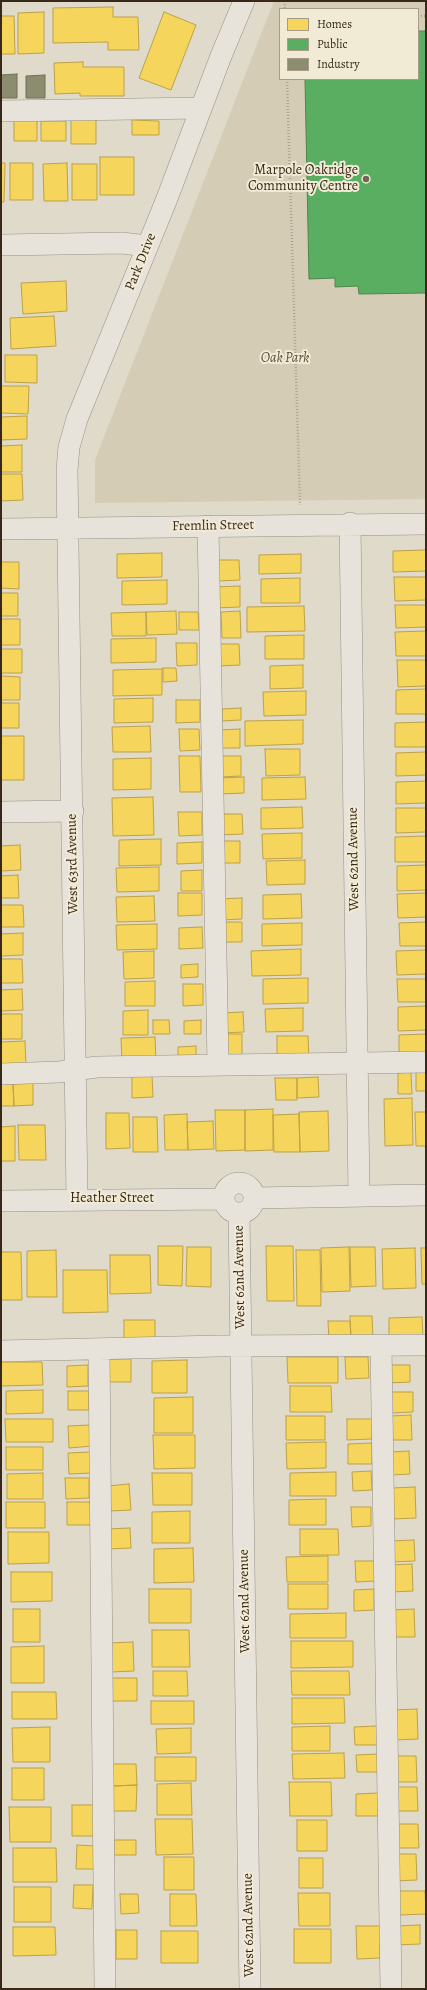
<!DOCTYPE html>
<html>
<head>
<meta charset="utf-8">
<style>
  body { margin:0 }
  #map { position:relative; width:427px; height:1990px; overflow:hidden; background:#dfdac9; font-family:Alegreya,serif }
  canvas { display:block }
  .frame { position:absolute; inset:0; border:2px solid #37281a; pointer-events:none }
  .legend { position:absolute; left:279px; top:8px; width:140px; height:72px; box-sizing:border-box; background:#f1ead5; border:1px solid #a79c8a; margin:0; padding:5px 7px; list-style:none; font-size:12px; color:#37281a }
  .legend li { display:flex; align-items:center; gap:8px; height:20px }
  .legend b { width:20px; border:1px solid #a79c8a }
</style>
</head>
<body>
<div id="map">
<canvas width="427" height="1990"></canvas>
<div class="frame"></div>
<ul class="legend">
<li><b style="height:11px;background:#f6d55c"></b>Homes</li>
<li><b style="height:11px;background:#5aae61"></b>Public</li>
<li><b style="height:11px;background:#8c8c6e"></b>Industry</li>
</ul>
</div>
<script>
const ctx = document.querySelector('canvas').getContext('2d');
ctx.lineJoin = 'round';
function paint(path, color) { ctx.fillStyle = color; ctx.fill(path, 'evenodd'); }
const poly = rows => new Path2D(rows.map(r => 'M' + r).join(''));
function stroke(path, color, width, dash) { ctx.strokeStyle = color; ctx.lineWidth = width; ctx.lineCap = dash ? 'butt' : 'round'; ctx.setLineDash(dash || []); ctx.stroke(path); }
function drawText(font, color, halo, rows, align = 'center') {
  ctx.font = font + ' Alegreya,serif'; ctx.lineWidth = 4; ctx.setLineDash([]); ctx.textBaseline = 'middle'; ctx.strokeStyle = halo; ctx.fillStyle = color; for (const [text, x, y, turn = 0] of rows) {
    ctx.save(); ctx.translate(x, y); ctx.rotate((+turn || 0) * Math.PI / 180); ctx.textAlign = isNaN(turn) ? turn : align; if (halo) ctx.strokeText(text, 0, 0); ctx.fillText(text, 0, 0); ctx.restore();
  }
}
paint(poly([
  [274,1,426,1,426,499,95,503,95,460],
  [280,9,418,9,418,79,280,79]
]), '#d4ccb4');
const homes = poly([
  [113,7,113,17,138,17,139,50,108,50,108,42,53,43,53,8,113,7],
  [44,12,44,53,18,54,18,13,44,12],
  [164,12,196,25,171,90,139,78,164,12],
  [1,16,14,16,15,54,1,54,1,16],
  [83,62,83,67,124,67,124,96,80,96,80,93,55,94,54,63,83,62],
  [14,118,37,118,37,141,14,141,14,118],
  [71,119,96,119,96,144,71,144,71,119],
  [132,120,159,121,159,135,132,135,132,120],
  [41,121,66,121,66,141,41,141,41,121],
  [100,157,134,157,134,195,100,195,100,157],
  [1,163,5,163,4,202,1,202,1,163],
  [10,163,33,163,33,200,10,200,10,163],
  [67,163,68,201,44,201,43,164,67,163],
  [72,164,97,164,97,200,72,200,72,164],
  [66,281,67,311,23,314,21,283,66,281],
  [54,316,56,346,11,349,10,318,54,316],
  [5,355,37,355,37,383,5,382,5,355],
  [1,386,29,386,28,414,1,413,1,386],
  [27,416,27,439,1,440,1,417,27,416],
  [22,445,22,472,1,472,1,446,22,445],
  [1,474,22,474,23,500,1,501,1,474],
  [426,550,426,571,393,572,393,551,426,550],
  [162,553,162,577,117,578,117,554,162,553],
  [301,554,301,573,259,574,259,555,301,554],
  [218,560,239,560,240,580,218,581,218,560],
  [1,562,19,562,19,589,1,588,1,562],
  [394,577,426,577,426,600,395,601,394,577],
  [300,578,300,603,261,603,261,579,300,578],
  [167,580,167,604,122,605,122,581,167,580],
  [240,586,240,607,215,608,214,587,240,586],
  [1,593,18,593,18,616,1,616,1,593],
  [395,605,426,605,426,627,396,628,395,605],
  [304,606,305,631,247,632,247,607,304,606],
  [176,611,177,634,147,635,146,612,176,611],
  [240,611,241,638,222,638,221,612,240,611],
  [146,612,146,636,112,636,111,613,146,612],
  [179,612,198,612,199,630,179,630,179,612],
  [1,619,20,619,20,645,1,645,1,619],
  [426,631,426,656,396,656,395,632,426,631],
  [304,635,304,659,265,659,265,636,304,635],
  [156,638,156,662,111,663,111,639,156,638],
  [176,643,197,643,197,665,177,666,176,643],
  [218,644,239,644,240,665,218,666,218,644],
  [1,649,22,649,22,673,1,673,1,649],
  [397,660,426,660,426,686,398,687,397,660],
  [303,665,303,688,270,689,270,666,303,665],
  [163,668,176,668,177,681,163,682,163,668],
  [162,669,162,695,113,696,113,670,162,669],
  [1,676,20,677,20,700,1,700,1,676],
  [426,689,426,714,396,714,396,690,426,689],
  [306,691,306,715,264,716,263,692,306,691],
  [153,698,153,722,114,723,114,699,153,698],
  [176,700,200,700,200,722,176,723,176,700],
  [1,703,19,703,19,728,1,728,1,703],
  [241,708,241,720,222,721,222,709,241,708],
  [303,720,303,744,245,746,245,721,303,720],
  [426,722,426,747,395,747,395,723,426,722],
  [150,726,151,752,113,752,112,727,150,726],
  [179,729,199,729,200,750,180,751,179,729],
  [240,729,240,748,219,748,219,730,240,729],
  [1,736,24,736,24,780,1,780,1,736],
  [265,749,300,749,300,775,266,776,265,749],
  [426,752,426,775,396,776,396,753,426,752],
  [179,756,200,756,201,792,180,792,179,756],
  [219,756,241,756,241,776,220,777,219,756],
  [151,758,151,789,113,790,113,759,151,758],
  [244,777,244,793,221,794,221,778,244,777],
  [305,777,306,799,262,800,262,778,305,777],
  [426,781,426,803,396,804,396,782,426,781],
  [153,797,154,835,113,836,112,798,153,797],
  [302,807,303,828,261,829,261,808,302,807],
  [396,808,426,808,426,832,396,833,396,808],
  [178,812,202,812,202,835,179,836,178,812],
  [219,814,242,814,243,834,219,835,219,814],
  [302,833,302,858,263,859,262,834,302,833],
  [426,836,426,862,395,862,395,837,426,836],
  [161,839,161,865,119,866,119,840,161,839],
  [220,841,240,841,240,863,220,863,220,841],
  [202,842,202,863,177,864,177,843,202,842],
  [20,845,21,870,1,871,1,846,20,845],
  [305,860,305,884,267,885,266,861,305,860],
  [426,865,426,890,397,891,397,866,426,865],
  [159,867,159,891,117,892,116,868,159,867],
  [202,870,202,891,181,891,181,871,202,870],
  [18,875,19,898,1,898,1,876,18,875],
  [178,893,202,893,202,915,178,916,178,893],
  [426,893,426,917,398,918,397,894,426,893],
  [301,894,302,918,263,919,263,895,301,894],
  [154,896,155,921,117,922,116,897,154,896],
  [242,898,242,919,220,920,219,899,242,898],
  [1,905,23,905,24,927,1,927,1,905],
  [219,922,242,922,242,942,219,942,219,922],
  [426,922,426,946,400,946,399,923,426,922],
  [302,923,302,945,262,946,262,924,302,923],
  [157,924,157,949,117,950,116,925,157,924],
  [202,927,203,948,179,949,179,928,202,927],
  [23,933,23,955,1,956,1,934,23,933],
  [301,949,301,975,252,976,251,951,301,949],
  [426,950,426,974,397,975,396,951,426,950],
  [154,951,154,978,124,979,123,952,154,951],
  [1,959,22,959,23,983,1,983,1,959],
  [198,964,198,977,181,978,181,965,198,964],
  [308,978,308,1003,263,1004,263,979,308,978],
  [397,979,426,979,426,1002,398,1002,397,979],
  [155,981,155,1006,125,1006,125,982,155,981],
  [183,984,203,984,203,1005,183,1006,183,984],
  [22,989,23,1010,1,1011,1,990,22,989],
  [426,1006,426,1030,398,1031,398,1007,426,1006],
  [303,1008,303,1031,266,1032,265,1009,303,1008],
  [148,1010,148,1035,123,1035,123,1011,148,1010],
  [243,1012,244,1032,222,1033,222,1013,243,1012],
  [1,1014,22,1014,22,1039,1,1039,1,1014],
  [153,1020,169,1020,170,1034,153,1034,153,1020],
  [201,1020,201,1034,184,1034,184,1021,201,1020],
  [223,1034,242,1034,242,1055,223,1055,223,1034],
  [426,1034,426,1059,399,1059,399,1035,426,1034],
  [277,1036,308,1036,309,1062,277,1062,277,1036],
  [155,1037,156,1061,122,1062,121,1038,155,1037],
  [25,1041,26,1067,1,1067,1,1042,25,1041],
  [196,1046,196,1060,178,1060,178,1047,196,1046],
  [411,1072,412,1094,398,1094,398,1073,411,1072],
  [416,1072,426,1072,426,1091,416,1091,416,1072],
  [132,1075,152,1075,153,1097,132,1098,132,1075],
  [318,1077,319,1097,297,1098,297,1078,318,1077],
  [275,1078,297,1078,297,1100,276,1100,275,1078],
  [33,1083,33,1105,14,1106,13,1084,33,1083],
  [1,1084,13,1084,14,1106,1,1106,1,1084],
  [412,1098,413,1145,385,1146,384,1099,412,1098],
  [273,1109,273,1150,245,1151,245,1110,273,1109],
  [215,1110,245,1110,245,1150,216,1151,215,1110],
  [328,1111,329,1151,300,1152,299,1112,328,1111],
  [415,1112,426,1112,426,1146,416,1146,415,1112],
  [106,1113,129,1113,130,1148,106,1149,106,1113],
  [187,1114,188,1150,165,1150,164,1115,187,1114],
  [299,1114,300,1152,274,1152,273,1115,299,1114],
  [133,1117,157,1117,158,1152,133,1152,133,1117],
  [213,1121,214,1149,188,1150,187,1122,213,1121],
  [18,1125,45,1125,46,1160,19,1160,18,1125],
  [15,1126,15,1161,1,1161,1,1127,15,1126],
  [158,1246,183,1246,182,1286,158,1285,158,1246],
  [266,1246,293,1246,294,1301,267,1301,266,1246],
  [187,1247,211,1247,211,1287,186,1286,187,1247],
  [349,1247,350,1291,322,1292,321,1248,349,1247],
  [350,1247,375,1247,376,1286,351,1287,350,1247],
  [415,1248,416,1288,383,1289,382,1249,415,1248],
  [421,1248,426,1248,426,1284,422,1284,421,1248],
  [56,1250,57,1297,27,1297,27,1251,56,1250],
  [296,1250,320,1250,321,1306,297,1306,296,1250],
  [1,1252,21,1252,22,1300,1,1300,1,1252],
  [110,1255,150,1255,151,1293,110,1294,110,1255],
  [63,1270,107,1270,108,1312,63,1313,63,1270],
  [350,1316,372,1316,373,1339,351,1339,350,1316],
  [422,1317,423,1337,389,1338,389,1318,422,1317],
  [124,1320,155,1320,155,1343,124,1342,124,1320],
  [328,1321,350,1321,351,1339,329,1340,328,1321],
  [287,1357,338,1357,338,1383,288,1383,287,1357],
  [345,1357,368,1357,369,1378,346,1379,345,1357],
  [105,1359,131,1359,131,1382,105,1382,105,1359],
  [187,1360,187,1393,152,1393,152,1361,187,1360],
  [1,1362,42,1362,43,1385,1,1386,1,1362],
  [88,1365,88,1386,67,1387,67,1366,88,1365],
  [388,1365,410,1365,410,1382,388,1383,388,1365],
  [290,1386,331,1386,332,1412,290,1412,290,1386],
  [43,1390,43,1413,6,1414,6,1391,43,1390],
  [68,1391,89,1391,89,1410,68,1410,68,1391],
  [391,1392,413,1392,413,1412,391,1413,391,1392],
  [193,1397,193,1433,154,1433,154,1398,193,1397],
  [411,1415,412,1440,392,1440,391,1416,411,1415],
  [286,1416,325,1416,325,1440,286,1440,286,1416],
  [5,1419,53,1419,53,1442,6,1442,5,1419],
  [347,1419,372,1419,372,1439,347,1440,347,1419],
  [91,1425,92,1446,69,1448,68,1426,91,1425],
  [153,1435,195,1435,195,1468,154,1469,153,1435],
  [326,1442,326,1468,287,1469,286,1443,326,1442],
  [372,1443,372,1464,348,1464,348,1444,372,1443],
  [6,1447,43,1447,43,1470,6,1470,6,1447],
  [409,1451,410,1474,392,1475,391,1452,409,1451],
  [91,1452,92,1473,69,1474,68,1453,91,1452],
  [371,1471,372,1490,353,1491,352,1472,371,1471],
  [336,1472,336,1496,290,1496,290,1473,336,1472],
  [43,1473,43,1499,7,1499,7,1474,43,1473],
  [152,1473,192,1473,192,1505,153,1505,152,1473],
  [65,1478,89,1478,89,1498,66,1499,65,1478],
  [129,1484,131,1510,109,1511,107,1486,129,1484],
  [415,1487,416,1518,393,1519,392,1488,415,1487],
  [326,1499,326,1525,289,1525,289,1500,326,1499],
  [6,1502,45,1502,45,1528,6,1528,6,1502],
  [67,1502,92,1502,92,1525,67,1525,67,1502],
  [351,1507,371,1507,371,1526,352,1527,351,1507],
  [190,1511,190,1543,152,1543,152,1512,190,1511],
  [130,1528,131,1548,108,1549,107,1529,130,1528],
  [300,1529,338,1529,339,1555,300,1555,300,1529],
  [8,1532,49,1532,49,1563,8,1564,8,1532],
  [414,1540,415,1561,391,1562,391,1541,414,1540],
  [193,1548,194,1582,154,1583,154,1549,193,1548],
  [328,1556,328,1582,287,1582,286,1557,328,1556],
  [355,1561,375,1561,375,1581,356,1582,355,1561],
  [412,1564,413,1591,392,1592,391,1565,412,1564],
  [11,1572,52,1572,52,1601,11,1602,11,1572],
  [288,1584,328,1584,328,1609,288,1609,288,1584],
  [149,1589,191,1589,191,1623,149,1623,149,1589],
  [374,1589,374,1610,354,1611,354,1590,374,1589],
  [13,1609,40,1609,40,1642,13,1642,13,1609],
  [414,1609,415,1637,391,1637,391,1610,414,1609],
  [346,1613,346,1638,290,1638,290,1614,346,1613],
  [152,1630,189,1630,190,1667,152,1667,152,1630],
  [291,1641,353,1641,353,1667,291,1668,291,1641],
  [133,1642,134,1671,111,1672,110,1643,133,1642],
  [44,1646,44,1683,11,1683,11,1647,44,1646],
  [153,1671,187,1671,188,1696,153,1696,153,1671],
  [291,1671,349,1671,350,1695,292,1695,291,1671],
  [111,1678,137,1678,137,1701,111,1701,111,1678],
  [12,1692,56,1692,57,1719,12,1719,12,1692],
  [292,1698,344,1698,345,1723,292,1724,292,1698],
  [151,1701,194,1701,194,1724,151,1724,151,1701],
  [417,1709,418,1739,394,1740,393,1710,417,1709],
  [330,1726,330,1751,292,1751,292,1727,330,1726],
  [377,1726,377,1745,355,1745,354,1727,377,1726],
  [50,1727,50,1762,13,1762,12,1728,50,1727],
  [191,1728,191,1753,157,1754,156,1729,191,1728],
  [344,1753,345,1778,293,1779,292,1754,344,1753],
  [378,1754,378,1772,357,1772,356,1755,378,1754],
  [396,1756,416,1756,417,1782,397,1782,396,1756],
  [155,1757,196,1757,196,1781,155,1781,155,1757],
  [113,1764,136,1764,137,1785,113,1786,113,1764],
  [12,1768,44,1768,44,1800,12,1800,12,1768],
  [289,1782,331,1782,332,1816,290,1816,289,1782],
  [191,1783,192,1815,157,1815,157,1784,191,1783],
  [137,1785,136,1811,113,1811,113,1786,137,1785],
  [396,1787,417,1787,418,1811,397,1811,396,1787],
  [378,1793,378,1816,356,1816,356,1794,378,1793],
  [72,1805,94,1805,94,1836,72,1836,72,1805],
  [9,1807,51,1807,51,1842,10,1842,9,1807],
  [155,1819,192,1819,193,1854,156,1855,155,1819],
  [297,1820,327,1820,327,1851,297,1851,297,1820],
  [396,1824,418,1824,419,1848,396,1848,396,1824],
  [114,1840,136,1840,136,1855,114,1855,114,1840],
  [77,1845,96,1846,96,1869,76,1869,77,1845],
  [13,1848,56,1848,57,1882,13,1882,13,1848],
  [394,1854,416,1854,417,1880,395,1881,394,1854],
  [164,1857,194,1857,194,1890,164,1890,164,1857],
  [299,1858,323,1858,323,1888,299,1888,299,1858],
  [74,1885,93,1885,92,1909,73,1908,74,1885],
  [14,1887,51,1887,51,1922,14,1922,14,1887],
  [399,1891,425,1891,426,1914,400,1915,399,1891],
  [298,1893,330,1893,330,1926,299,1926,298,1893],
  [120,1894,138,1894,139,1913,121,1914,120,1894],
  [170,1894,196,1894,197,1926,170,1926,170,1894],
  [420,1925,420,1944,396,1945,396,1926,420,1925],
  [356,1926,380,1926,380,1958,357,1959,356,1926],
  [13,1927,55,1927,56,1955,13,1956,13,1927],
  [294,1929,331,1929,331,1963,294,1963,294,1929],
  [116,1930,137,1930,137,1959,116,1959,116,1930],
  [161,1931,198,1931,198,1963,161,1963,161,1931]
]);
paint(homes, '#f6d55c');
stroke(homes, '#bda148', 1);
const public = poly([
  [418,31,426,31,426,293,359,294,358,286,335,287,335,278,309,279,305,79,418,79,418,31]
]);
paint(public, '#5aae61');
stroke(public, '#50864c', 1);
const industry = poly([
  [17,74,17,98,1,98,1,75,17,74],
  [45,75,45,98,26,98,26,76,45,75]
]);
paint(industry, '#8c8c6e');
stroke(industry, '#726e55', 1);
const minor = poly([
  [1,111,201,108],
  [1,245,122,243,147,246],
  [350,523,359,1196],
  [208,526,218,1064],
  [1,529,426,524],
  [1,812,73,811],
  [1,1074,59,1072,97,1067,426,1062],
  '224 1198a15 15 0 1 1 30 0a15 15 0 1 1-30 0Z',
  [254,1198,426,1195],
  [77,1199,67,470,69,447,77,419,166,201,221,56,244,1],
  [1,1201,224,1199],
  [239,1213,250,1989],
  [381,1345,391,1989],
  [99,1349,105,1989],
  [1,1351,219,1346,426,1345]
]);
stroke(minor, '#959085', 22);
stroke(poly([
  [284,1,285,9],
  [418,16,426,16],
  [287,79,300,505]
]), '#a8a49b', 2.5, [1, 2]);
stroke(minor, '#e7e3db', 21);
for (const [x, y, r, color] of [
  [366,179,4,"#726657"]
]) { const dot = new Path2D(); dot.arc(x, y, r, 0, 2 * Math.PI); ctx.fillStyle = color; ctx.fill(dot); stroke(dot, '#f1ead5', 1.5); }
drawText('14px', '#37281a', '#f1ead5', [
  ["Marpole Oakridge",358,171],
  ["Community Centre",358,187]
], 'right');
drawText('14px', '#37281a', '#f1ead5', [
  ["Park Drive",141,262,-68],
  ["Fremlin Street",213,526,-1],
  ["West 62nd Avenue",354,859,-91],
  ["West 63rd Avenue",73,864,-91],
  ["Heather Street",112,1199],
  ["West 62nd Avenue",240,1277,-91],
  ["West 62nd Avenue",245,1601,-91],
  ["West 62nd Avenue",249,1925,-91]
]);
drawText('italic 14px', '#5c4e3c', '#f1ead5', [
  ["Oak Park",285,359]
]);
</script>
</body>
</html>
